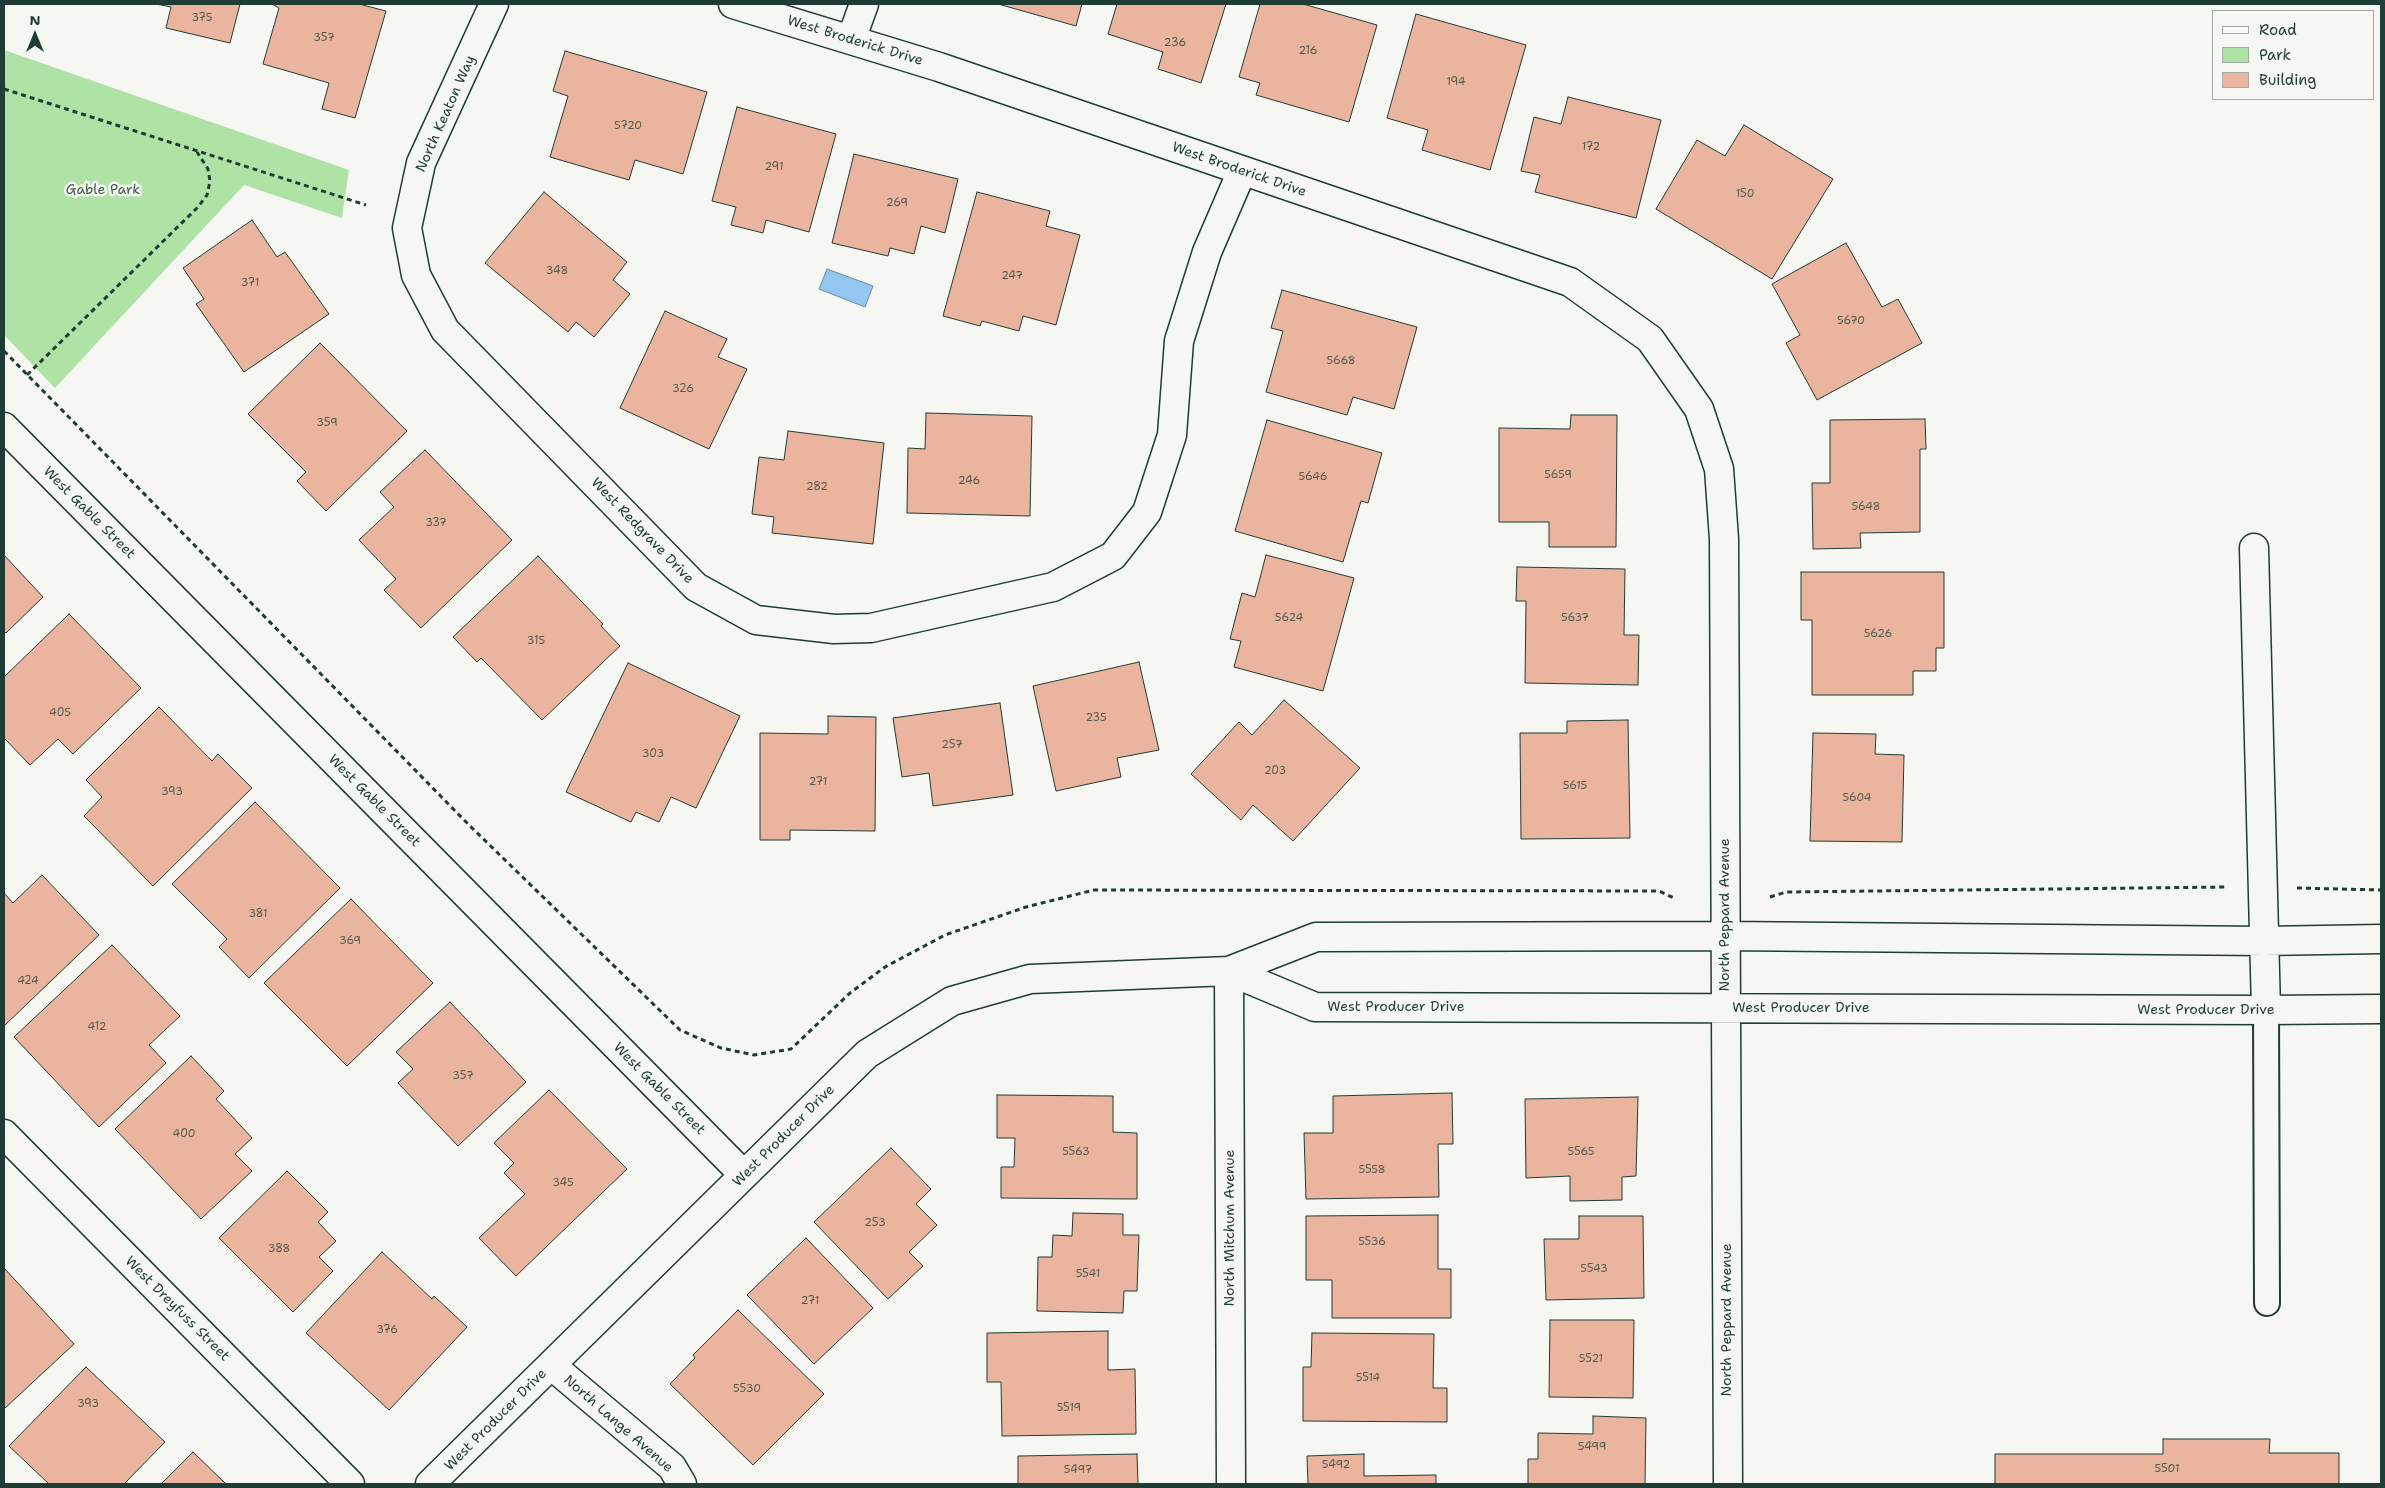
<!DOCTYPE html>
<html>
<head>
<meta charset="utf-8">
<style>
  body { margin:0 }
  #map { position:relative; width:2385px; height:1488px; overflow:hidden; background:#f6f6f2; font-family:"Shantell Sans",sans-serif }
  canvas { display:block }
  .frame { position:absolute; inset:0; border:5px solid #1f3d34; pointer-events:none }
  .legend { position:absolute; left:2212px; top:10px; width:162px; height:90px; box-sizing:border-box; background:#f6f6f2; border:1px solid #a0aca6; margin:0; padding:6px 9px; list-style:none; font-size:15px; color:#1f3d34 }
  .legend li { display:flex; align-items:center; gap:10px; height:25px }
  .legend b { width:25px; border:1px solid #a0aca6 }
  .north { position:absolute; left:10px; top:10px; width:50px; height:50px; -webkit-text-stroke:4px #f6f6f2; paint-order:stroke; rotate:0deg; font-size:14px; font-weight:700; line-height:20px; text-align:center; color:#1f3d34 }
  .north::after { content:''; display:block; margin:auto; width:18px; height:22px; background:#1f3d34; clip-path:polygon(50% 0,100% 100%,50% 72%,0 100%) }
</style>
</head>
<body>
<div id="map">
<canvas width="2385" height="1488"></canvas>
<div class="frame"></div>
<ul class="legend">
<li><b style="height:6px;background:#f6f6f2"></b>Road</li>
<li><b style="height:14px;background:#afe3a5"></b>Park</li>
<li><b style="height:14px;background:#eab49e"></b>Building</li>
</ul>
<div class="north">N</div>
</div>
<script>
const ctx = document.querySelector('canvas').getContext('2d');
ctx.lineJoin = 'round';
function paint(path, color) { ctx.fillStyle = color; ctx.fill(path, 'evenodd'); }
const poly = rows => new Path2D(rows.map(r => 'M' + r).join(''));
function stroke(path, color, width, dash) { ctx.strokeStyle = color; ctx.lineWidth = width; ctx.lineCap = dash ? 'butt' : 'round'; ctx.setLineDash(dash || []); ctx.stroke(path); }
function drawText(font, color, halo, rows, align = 'center') {
  ctx.font = font + ' "Shantell Sans",sans-serif'; ctx.lineWidth = 5; ctx.setLineDash([]); ctx.textBaseline = 'middle'; ctx.strokeStyle = halo; ctx.fillStyle = color; for (const [text, x, y, turn = 0] of rows) {
    ctx.save(); ctx.translate(x, y); ctx.rotate((+turn || 0) * Math.PI / 180); ctx.textAlign = isNaN(turn) ? turn : align; if (halo) ctx.strokeText(text, 0, 0); ctx.fillText(text, 0, 0); ctx.restore();
  }
}
paint(poly([
  [4,50,349,170,342,218,244,185,55,388,4,335]
]), '#afe3a5');
const water = poly([
  [827,269,873,286,865,307,819,289,827,269]
]);
paint(water, '#93c6f0');
stroke(water, '#658fa5', 1);
const building = poly([
  [156,4,240,4,230,43,166,28,171,7,156,4],
  [272,4,359,4,386,11,355,118,322,109,329,83,263,64,279,8,272,4],
  [998,4,1082,4,1076,26,998,4],
  [1117,4,1226,4,1201,83,1158,69,1163,52,1108,34,1117,4],
  [1260,4,1303,4,1377,25,1349,122,1256,95,1260,83,1239,77,1260,4],
  [1416,14,1526,45,1490,170,1422,150,1428,130,1387,118,1416,14],
  [565,51,707,92,683,174,635,160,629,180,550,157,568,96,553,91,565,51],
  [1568,97,1661,120,1636,218,1535,192,1540,175,1521,171,1534,117,1561,124,1568,97],
  [737,107,836,134,809,232,766,220,763,233,731,225,736,207,712,201,737,107],
  [1744,125,1833,179,1772,279,1656,209,1697,140,1725,156,1744,125],
  [854,154,958,179,945,233,921,226,914,254,890,248,888,256,832,243,854,154],
  [544,192,627,262,613,280,630,294,594,337,576,322,568,332,485,263,544,192],
  [977,192,1050,211,1046,226,1080,235,1056,325,1023,316,1019,331,982,321,980,326,943,316,977,192],
  [252,220,277,257,285,252,329,314,244,372,196,304,204,299,183,268,252,220],
  [1846,243,1882,307,1898,299,1922,343,1817,400,1786,343,1800,335,1772,284,1846,243],
  [1282,290,1417,327,1394,409,1353,397,1347,415,1266,392,1283,331,1271,328,1282,290],
  [665,311,727,339,718,357,747,369,709,449,620,408,665,311],
  [320,343,407,431,326,511,297,481,306,472,248,414,320,343],
  [926,413,1032,416,1030,516,907,513,908,448,925,449,926,413],
  [1571,415,1617,415,1616,547,1549,547,1549,522,1499,522,1499,428,1570,429,1571,415],
  [1925,419,1926,449,1920,449,1920,532,1860,533,1861,548,1813,549,1812,483,1830,483,1830,420,1925,419],
  [1267,420,1382,453,1368,503,1361,501,1343,562,1235,531,1267,420],
  [788,431,884,443,873,544,772,533,774,517,752,514,759,457,784,460,788,431],
  [425,450,512,540,421,628,384,590,396,579,359,540,394,507,380,492,425,450],
  [4,555,43,597,6,633,4,631,4,555],
  [1266,555,1354,578,1323,691,1234,667,1241,641,1230,639,1242,593,1255,597,1266,555],
  [538,556,603,624,601,626,620,646,542,720,481,658,477,662,453,637,538,556],
  [1517,567,1625,569,1624,635,1639,635,1638,685,1525,683,1526,601,1516,601,1517,567],
  [1801,572,1944,572,1944,648,1936,648,1936,671,1913,671,1913,695,1812,695,1812,620,1801,620,1801,572],
  [69,614,141,688,73,754,58,739,30,765,4,738,4,677,69,614],
  [1139,662,1159,750,1117,758,1121,777,1056,791,1033,686,1139,662],
  [628,663,740,716,696,808,671,797,659,822,636,812,631,822,566,792,628,663],
  [1284,700,1360,768,1293,841,1253,805,1241,820,1191,774,1239,722,1252,735,1284,700],
  [1000,703,1013,795,933,806,929,773,902,777,893,718,1000,703],
  [159,707,212,761,218,754,252,788,153,886,84,816,102,797,86,780,159,707],
  [828,716,876,717,875,831,790,830,790,840,760,840,760,733,828,734,828,716],
  [1628,720,1630,838,1521,839,1520,733,1567,733,1567,721,1628,720],
  [1813,733,1876,734,1875,754,1904,755,1902,842,1810,841,1813,733],
  [255,802,340,888,249,978,219,947,227,939,172,884,255,802],
  [42,875,99,935,4,1026,4,893,13,903,42,875],
  [351,899,433,983,347,1066,264,983,351,899],
  [112,945,180,1016,149,1045,166,1063,99,1127,14,1037,112,945],
  [450,1002,526,1082,458,1146,398,1083,413,1069,396,1052,450,1002],
  [191,1056,224,1091,216,1099,252,1138,235,1154,252,1171,201,1219,115,1129,191,1056],
  [549,1090,627,1169,516,1276,479,1238,525,1194,504,1173,514,1163,494,1143,549,1090],
  [1452,1093,1453,1144,1438,1144,1439,1197,1306,1199,1304,1133,1333,1133,1333,1096,1452,1093],
  [997,1095,1113,1096,1113,1132,1137,1133,1137,1199,1001,1198,1001,1167,1014,1167,1015,1138,997,1138,997,1095],
  [1638,1097,1636,1176,1622,1177,1622,1200,1570,1201,1570,1176,1526,1178,1525,1099,1638,1097],
  [891,1148,931,1189,916,1204,937,1225,909,1252,923,1266,888,1299,814,1222,891,1148],
  [287,1171,328,1212,318,1222,336,1241,319,1257,333,1271,293,1312,219,1238,287,1171],
  [1073,1213,1123,1214,1123,1235,1139,1235,1137,1291,1124,1291,1123,1313,1037,1311,1038,1257,1052,1257,1053,1235,1072,1236,1073,1213],
  [1438,1215,1438,1269,1451,1269,1451,1318,1332,1318,1332,1280,1306,1280,1306,1216,1438,1215],
  [1579,1216,1643,1216,1644,1298,1546,1300,1544,1239,1579,1239,1579,1216],
  [806,1238,873,1308,814,1364,747,1295,806,1238],
  [382,1252,432,1299,434,1296,467,1327,389,1410,306,1333,382,1252],
  [4,1268,74,1344,4,1409,4,1268],
  [738,1310,824,1394,753,1465,670,1384,695,1358,693,1355,738,1310],
  [1550,1320,1634,1320,1633,1398,1549,1397,1550,1320],
  [1108,1331,1108,1370,1135,1369,1136,1434,1002,1436,1001,1382,987,1382,987,1333,1108,1331],
  [1312,1333,1434,1334,1433,1388,1447,1388,1447,1422,1303,1421,1303,1367,1311,1367,1312,1333],
  [86,1367,165,1442,124,1484,49,1484,9,1446,86,1367],
  [1593,1416,1646,1418,1645,1484,1528,1484,1528,1459,1538,1459,1538,1433,1593,1434,1593,1416],
  [2163,1439,2270,1439,2269,1453,2339,1453,2339,1484,1995,1484,1995,1454,2163,1454,2163,1439],
  [193,1452,226,1484,161,1484,193,1452],
  [1137,1454,1138,1484,1018,1484,1018,1456,1137,1454],
  [1364,1454,1364,1476,1436,1475,1436,1484,1308,1484,1307,1456,1364,1454]
]);
paint(building, '#eab49e');
stroke(building, '#1f3d34', 1);
const lane = poly([
  [2266,1010,2267,1303]
]);
const street = poly([
  [494,4,421,163,407,228,416,275,445,330,696,587,756,620,834,629,871,628,1053,587,1113,556,1147,512,1172,435,1179,341,1207,252,1242,171],
  [733,4,939,67,1570,282,1650,339,1699,409,1719,469,1724,539,1728,1484],
  [851,40,864,4],
  [4,427,744,1175],
  [2254,548,2266,1010],
  [1229,971,1315,1007,2266,1010,2381,1009],
  [1229,971,1231,1484],
  [4,1134,350,1484],
  [551,1365,672,1467,682,1484],
  [430,1484,867,1054,952,1001,1030,979,1229,971,1316,937,1725,936,2264,941,2381,939]
]);
stroke(lane, '#1f3d34', 28);
stroke(street, '#1f3d34', 31);
stroke(poly([
  [4,89,366,205],
  [4,351,469,825,680,1030,721,1048,754,1055,791,1049,850,993,885,967,945,935,1026,907,1094,890,1659,891,1676,899],
  [27,375,198,207,207,195,210,181,208,169,197,152],
  [2297,888,2381,890],
  [1770,897,1786,892,2228,887]
]), '#1f3d34', 3, [5, 4]);
stroke(lane, '#f6f6f2', 24);
stroke(street, '#f6f6f2', 28);
drawText('11px', '#525b4e', null, [
  ["375",202,18],
  ["357",324,38],
  ["236",1175,43],
  ["216",1308,51],
  ["194",1456,82],
  ["5720",628,126],
  ["172",1591,147],
  ["291",774,167],
  ["150",1745,194],
  ["269",897,203],
  ["348",557,271],
  ["247",1012,276],
  ["371",250,283],
  ["5670",1851,321],
  ["5668",1341,361],
  ["326",683,389],
  ["359",327,423],
  ["5659",1558,475],
  ["5646",1313,477],
  ["246",969,481],
  ["282",817,487],
  ["5648",1866,507],
  ["337",436,523],
  ["5624",1289,618],
  ["5637",1575,618],
  ["5626",1878,634],
  ["315",536,641],
  ["405",60,713],
  ["235",1096,718],
  ["257",952,745],
  ["303",653,754],
  ["203",1275,771],
  ["271",818,782],
  ["5615",1575,786],
  ["393",172,792],
  ["5604",1857,798],
  ["381",258,914],
  ["369",350,941],
  ["424",28,981],
  ["412",97,1027],
  ["357",463,1076],
  ["400",184,1134],
  ["5563",1076,1152],
  ["5565",1581,1152],
  ["5558",1372,1170],
  ["345",563,1183],
  ["253",875,1223],
  ["5536",1372,1242],
  ["388",279,1249],
  ["5543",1594,1269],
  ["5541",1088,1274],
  ["271",810,1301],
  ["376",387,1330],
  ["5521",1591,1359],
  ["5514",1368,1378],
  ["5530",747,1389],
  ["393",88,1404],
  ["5519",1069,1408],
  ["5499",1592,1447],
  ["5492",1336,1465],
  ["5501",2167,1469],
  ["5497",1078,1470]
]);
drawText('14px', '#1f3d34', '#f6f6f2', [
  ["West Broderick Drive",855,41,17],
  ["North Keaton Way",446,114,-66],
  ["West Broderick Drive",1239,170,19],
  ["West Gable Street",89,513,45],
  ["West Redgrave Drive",642,531,46],
  ["West Gable Street",374,801,45],
  ["North Peppard Avenue",1725,915,-90],
  ["West Producer Drive",1396,1007],
  ["West Producer Drive",1801,1008],
  ["West Producer Drive",2206,1010],
  ["West Gable Street",659,1089,45],
  ["West Producer Drive",784,1136,-45],
  ["North Mitchum Avenue",1230,1228,-90],
  ["West Dreyfuss Street",177,1309,45],
  ["North Peppard Avenue",1727,1320,-90],
  ["West Producer Drive",496,1420,-45],
  ["North Lange Avenue",618,1424,41]
]);
drawText('14px', '#3c5e4b', '#f6f6f2', [
  ["Gable Park",103,190]
]);
</script>
</body>
</html>
